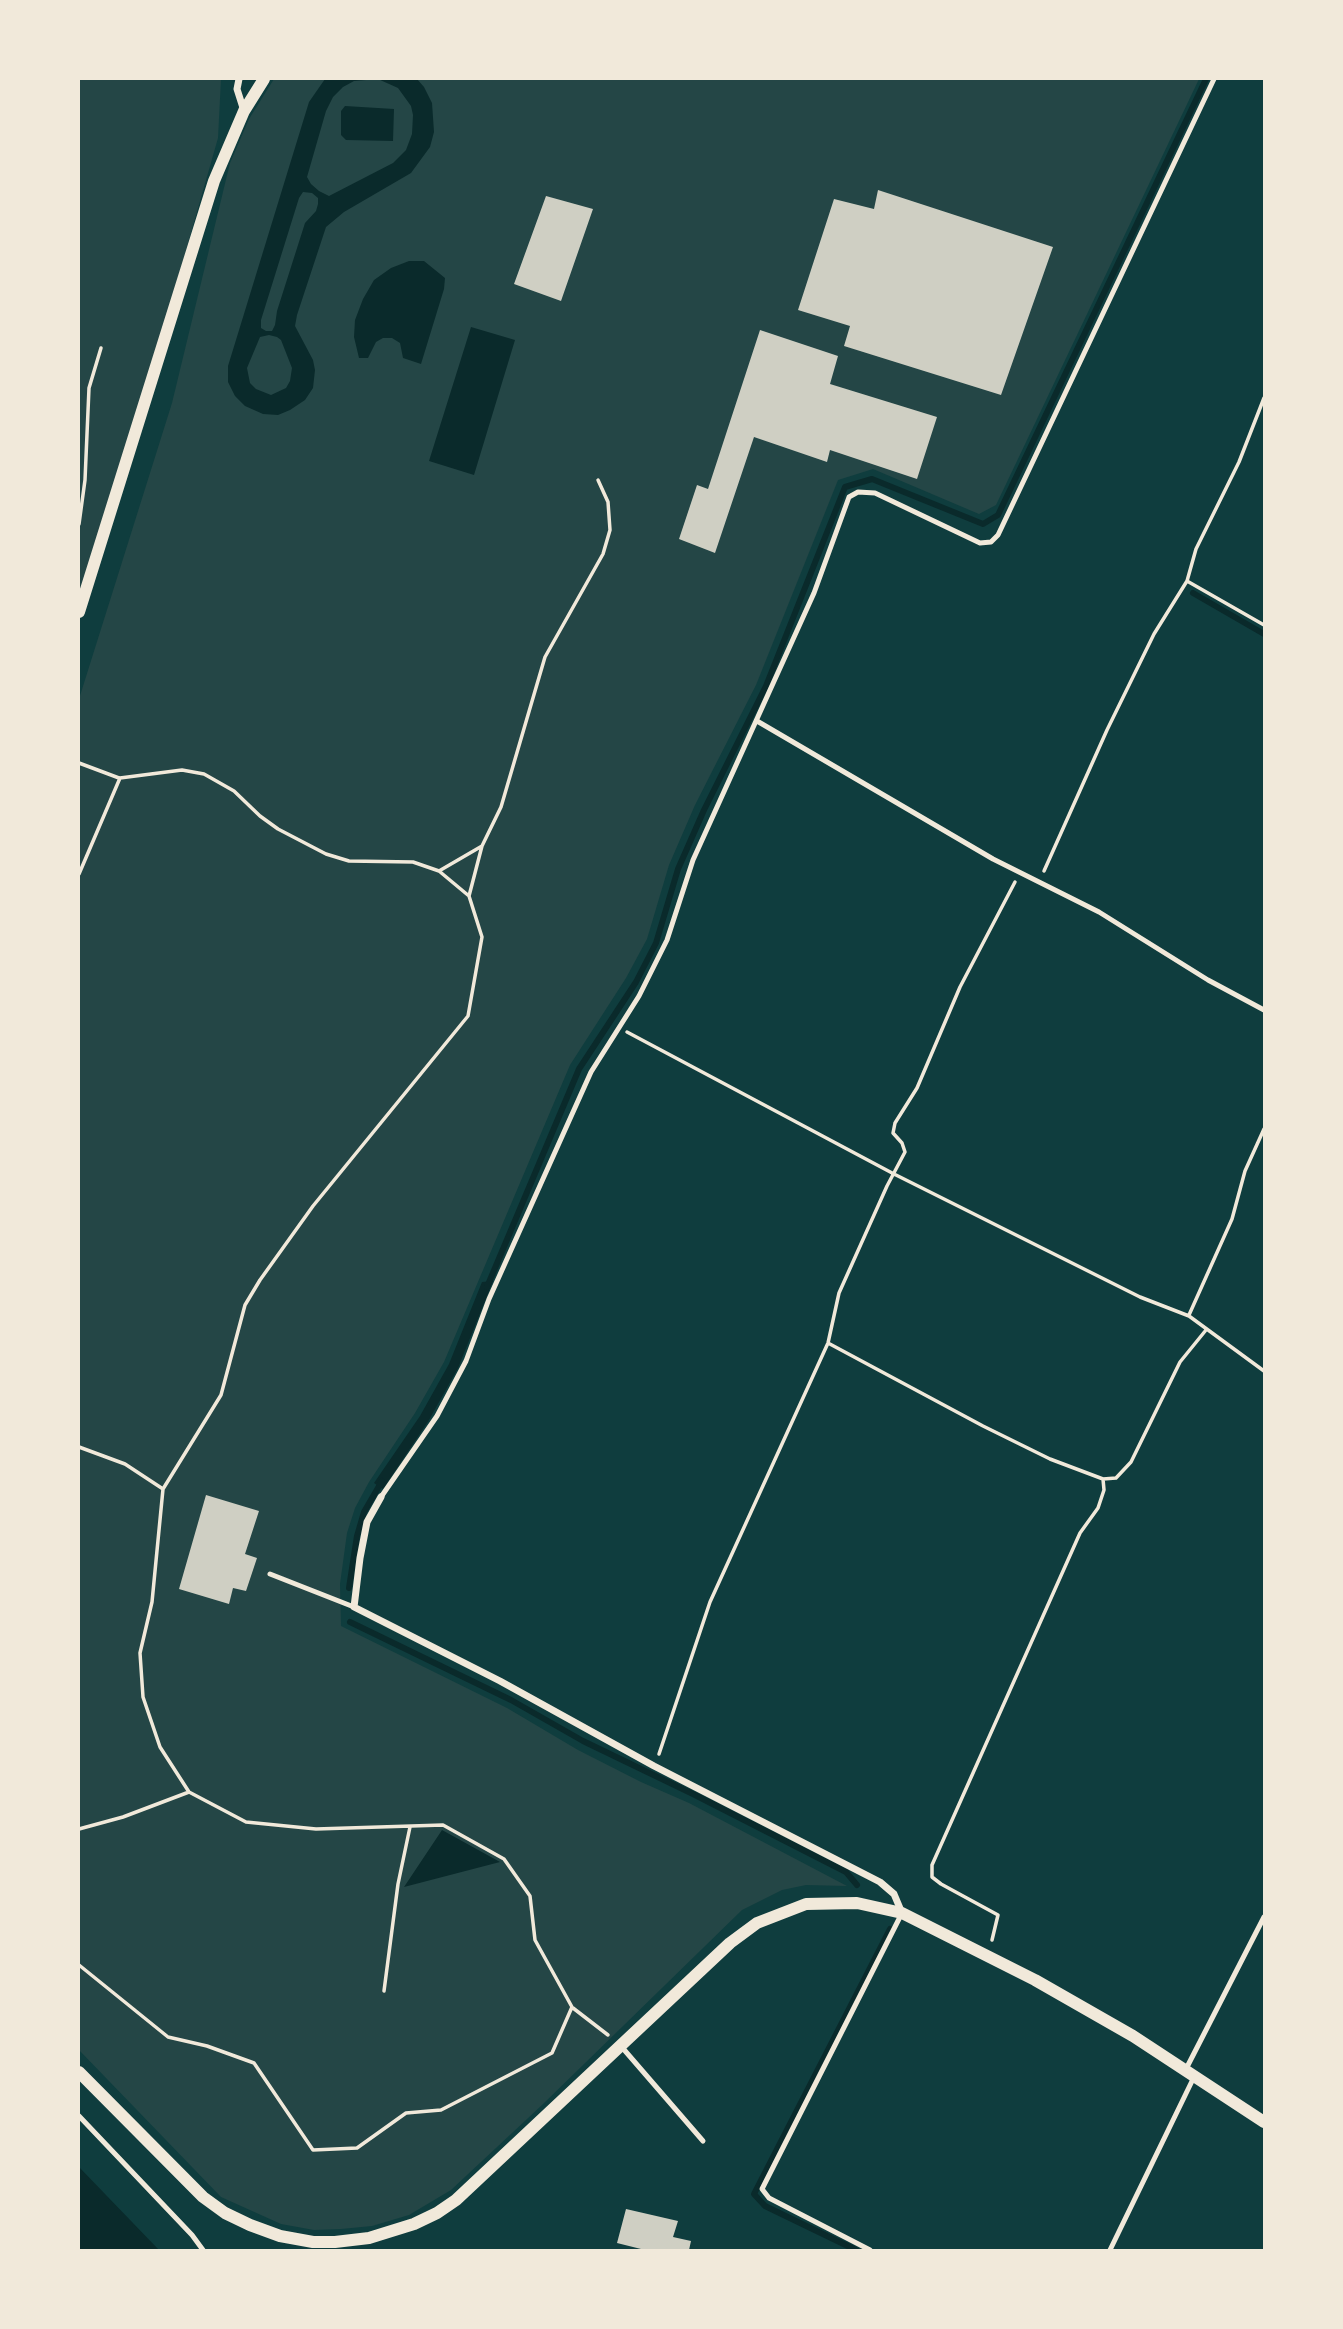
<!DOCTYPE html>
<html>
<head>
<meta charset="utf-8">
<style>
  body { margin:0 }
  #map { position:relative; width:1343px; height:2329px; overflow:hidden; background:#0f3d3e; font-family:"Space Grotesk",sans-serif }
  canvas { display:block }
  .frame { position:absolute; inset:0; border:80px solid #f1e9da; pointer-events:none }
</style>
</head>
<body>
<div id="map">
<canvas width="1343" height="2329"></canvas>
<div class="frame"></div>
</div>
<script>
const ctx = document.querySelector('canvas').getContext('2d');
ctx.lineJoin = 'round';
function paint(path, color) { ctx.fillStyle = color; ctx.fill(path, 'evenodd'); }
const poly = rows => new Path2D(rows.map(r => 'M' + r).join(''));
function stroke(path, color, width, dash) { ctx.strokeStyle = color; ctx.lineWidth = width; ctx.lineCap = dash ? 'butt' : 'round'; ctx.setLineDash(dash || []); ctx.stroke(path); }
paint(poly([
  [79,79,221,79,218,138,153,366,79,596],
  [274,79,1199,79,996,505,979,514,873,469,838,480,756,685,695,805,669,865,647,939,626,978,570,1065,444,1362,415,1413,369,1482,355,1508,347,1533,340,1584,341,1626,507,1708,578,1750,641,1782,689,1803,847,1886,806,1885,782,1890,742,1910,542,2105,451,2190,409,2215,372,2226,341,2229,314,2230,281,2224,221,2197,79,2050,79,699,172,403,230,163,249,119]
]), '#244646');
paint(poly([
  [325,79,417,79,424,87,432,103,434,132,430,147,411,173,344,212,326,227,297,315,295,326,313,360,315,370,313,388,305,400,290,410,278,415,263,414,245,406,235,396,228,382,228,366,309,102],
  [378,79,398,88,411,106,413,115,412,134,406,150,393,163,329,196,319,191,311,184,307,177,326,111,333,97,343,87,354,81],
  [303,192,312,193,318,198,318,204,316,211,305,223,277,311,275,325,272,331,266,331,261,328,261,320,299,198],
  [269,335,277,337,281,340,292,368,290,381,286,388,271,395,256,389,250,383,247,368,260,337],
  [345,106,394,109,393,141,346,140,341,135,341,111],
  [409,261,424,261,445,278,444,289,421,364,403,358,400,343,392,338,383,338,376,342,368,358,359,358,354,337,355,320,363,299,374,280,391,268],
  [471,327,515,340,474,475,429,461],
  [493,1281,458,1368,429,1420,383,1489,374,1483,420,1416,449,1364,482,1282],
  [442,1830,500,1862,404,1887],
  [79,2167,159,2250,79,2250]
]), '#0a2a2b');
stroke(poly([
  [1193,593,1264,634],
  [487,1287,579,1069,636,982,656,943,678,869,704,810,766,686,845,487,872,479,983,524,998,515,1206,79],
  [349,1588,357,1536,364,1512,382,1481],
  [350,1622,511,1700,583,1741,693,1794,846,1872,857,1885],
  [856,2250,765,2206,754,2194,890,1929]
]), '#0a2a2b', 6);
paint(poly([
  [878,190,1053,247,1001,395,844,346,850,326,798,310,834,199,874,209],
  [546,196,593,209,561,301,514,284],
  [760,330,838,356,830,384,937,417,917,479,830,450,827,462,754,437,715,553,679,539,697,485,708,489],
  [206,1495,259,1511,245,1554,257,1558,246,1591,233,1588,229,1604,179,1589],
  [626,2209,678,2221,673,2237,691,2241,689,2250,645,2250,617,2243]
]), '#cfcfc3');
stroke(poly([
  [79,524,85,480,89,388,101,348],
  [1187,581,1264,625],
  [79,763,119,778],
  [439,871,482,846],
  [1044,871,1107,730,1154,634,1187,581,1196,549,1239,462,1264,398],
  [79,874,120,778,182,770,204,774,234,791,260,816,278,829,326,854,349,861,413,862,439,871,469,896,482,937,468,1016,313,1206,260,1280,245,1305,221,1395,163,1489,152,1602,140,1653,143,1697,160,1747,189,1792,246,1822,316,1829,443,1825,504,1859,530,1896,535,1940,572,2007,552,2053,441,2110,406,2113,357,2148,313,2150,254,2063,207,2046,168,2037,79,1965],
  [469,896,482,846,501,807,545,657,603,554,610,530,608,502,598,480],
  [627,1032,894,1174,1140,1297,1189,1316,1264,1371],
  [1189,1315,1232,1219,1245,1171,1264,1129],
  [828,1343,983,1426,1050,1459,1103,1479,1116,1478,1131,1462,1180,1362,1206,1330],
  [79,1447,125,1464,163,1489],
  [659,1754,710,1602,828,1343,839,1293,887,1186,905,1152,902,1143,893,1133,895,1123,917,1088,960,987,1015,882],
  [79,1829,123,1817,189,1792],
  [992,1940,998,1915,941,1884,932,1877,932,1865,1080,1533,1098,1508,1104,1490,1103,1479],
  [384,1991,398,1884,410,1827],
  [573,2008,608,2035]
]), '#f1e9da', 3.5);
stroke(poly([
  [757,721,993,859,1099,912,1208,980,1264,1010],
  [381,1497,437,1416,466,1361,489,1299,591,1072,639,996,667,940,693,860,814,593,849,497,858,492,875,493,980,543,991,542,998,535,1214,79],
  [270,1574,354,1607],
  [620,2045,703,2141],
  [1186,2069,1264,1917],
  [79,2116,192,2235,203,2250],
  [870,2250,769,2198,762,2189,902,1913],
  [1110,2250,1194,2077]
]), '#f1e9da', 5);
stroke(poly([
  [239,79,237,89,244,111],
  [381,1497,367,1522,360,1558,354,1607,500,1681,654,1766,880,1882,894,1894,902,1913]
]), '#f1e9da', 7);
stroke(poly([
  [79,612,214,181,244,111,264,79],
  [79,2072,203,2197,225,2213,250,2225,280,2236,313,2242,335,2242,369,2238,414,2224,437,2213,456,2200,730,1943,757,1923,806,1904,857,1903,902,1913,1035,1980,1133,2036,1264,2122]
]), '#f1e9da', 12);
</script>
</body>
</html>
